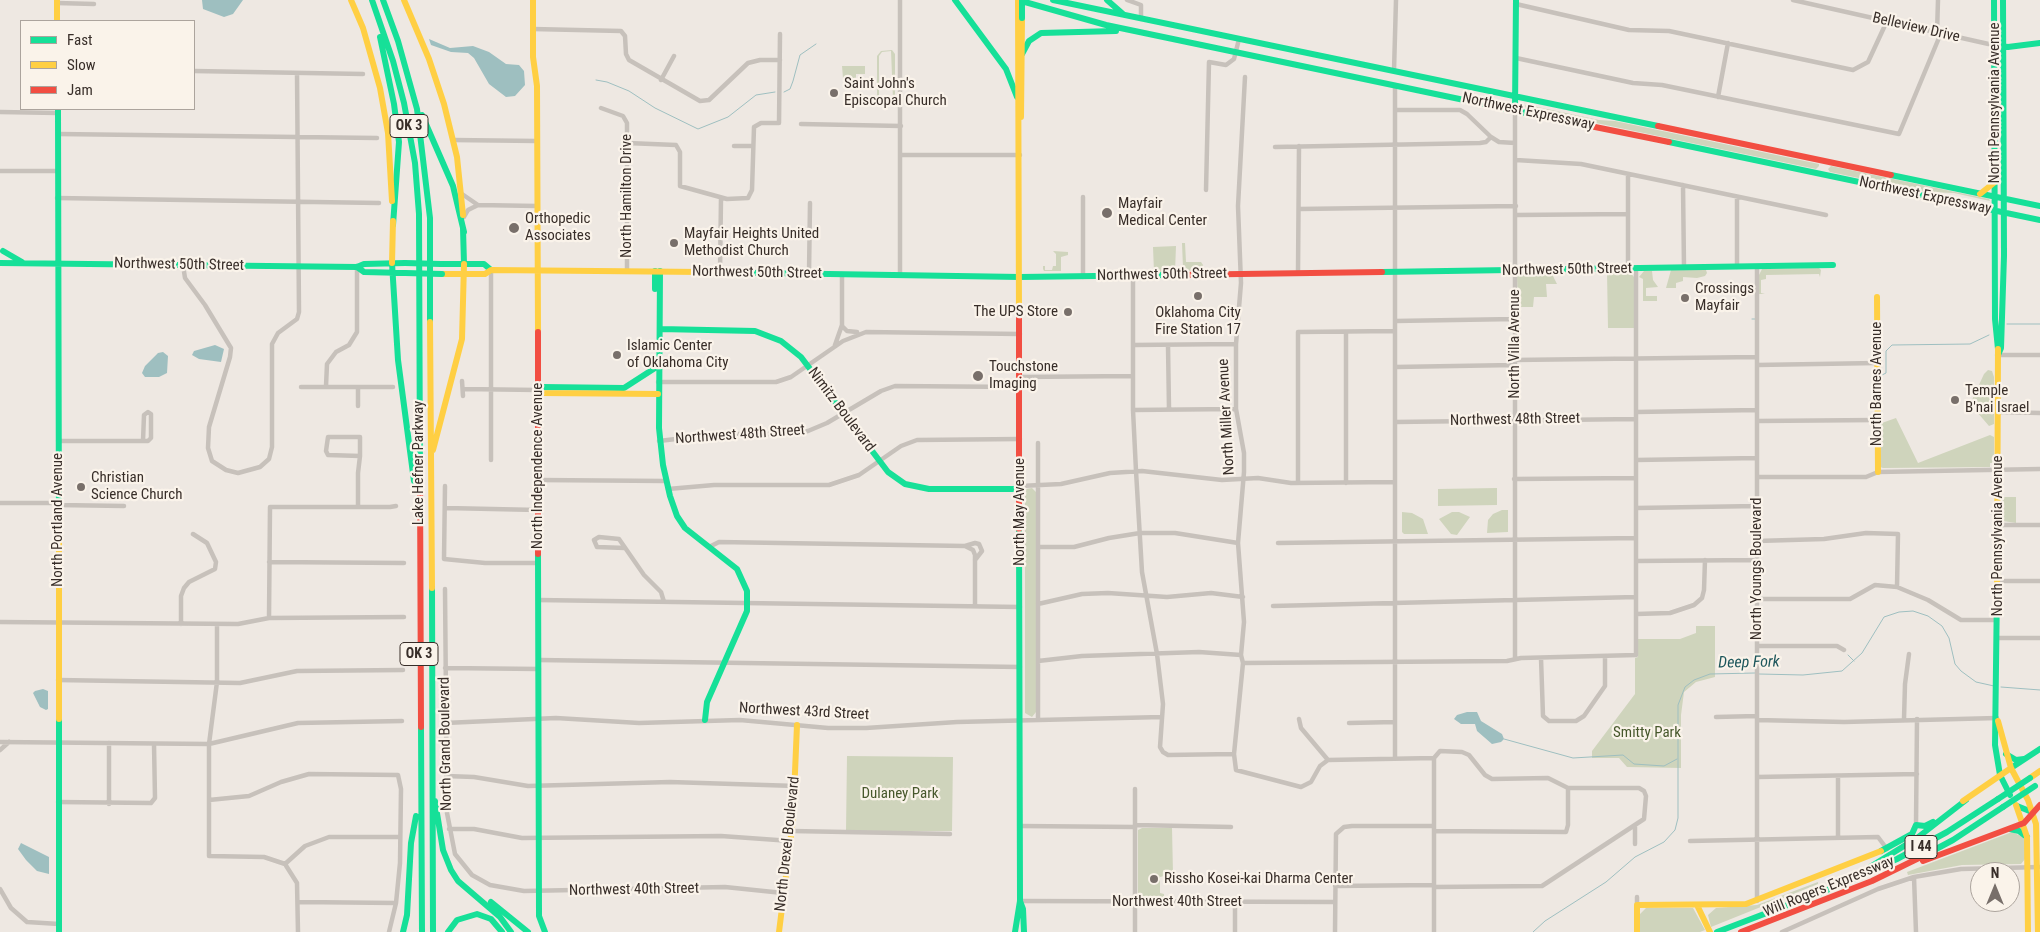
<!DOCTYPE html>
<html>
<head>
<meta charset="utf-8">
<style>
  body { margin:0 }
  #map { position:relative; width:2040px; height:932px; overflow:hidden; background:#eee8e2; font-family:"Roboto Condensed",sans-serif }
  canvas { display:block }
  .legend { position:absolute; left:20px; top:20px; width:175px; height:90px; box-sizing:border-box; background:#faf3ea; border:1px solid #aca49d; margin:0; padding:6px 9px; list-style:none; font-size:15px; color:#382e29 }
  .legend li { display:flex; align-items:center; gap:10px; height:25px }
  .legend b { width:25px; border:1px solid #aca49d }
  .north { position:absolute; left:1970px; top:862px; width:50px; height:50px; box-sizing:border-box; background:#faf3ea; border:1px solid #aca49d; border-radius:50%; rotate:0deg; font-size:14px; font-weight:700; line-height:20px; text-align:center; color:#382e29 }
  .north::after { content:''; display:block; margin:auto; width:18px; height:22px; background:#786f6a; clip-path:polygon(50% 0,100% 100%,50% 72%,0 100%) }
</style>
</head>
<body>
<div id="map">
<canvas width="2040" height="932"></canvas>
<ul class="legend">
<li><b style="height:6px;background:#16e098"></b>Fast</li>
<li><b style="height:6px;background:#ffcf43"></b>Slow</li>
<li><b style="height:6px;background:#f24e42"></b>Jam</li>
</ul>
<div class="north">N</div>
</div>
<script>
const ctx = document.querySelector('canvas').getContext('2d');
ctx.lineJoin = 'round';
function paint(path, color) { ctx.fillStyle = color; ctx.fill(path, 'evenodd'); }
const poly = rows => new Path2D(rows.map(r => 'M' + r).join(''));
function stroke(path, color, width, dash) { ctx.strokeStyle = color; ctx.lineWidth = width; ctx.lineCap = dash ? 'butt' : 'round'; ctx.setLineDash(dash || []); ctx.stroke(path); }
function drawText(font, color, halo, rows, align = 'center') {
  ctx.font = font + ' "Roboto Condensed",sans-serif'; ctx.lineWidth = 4.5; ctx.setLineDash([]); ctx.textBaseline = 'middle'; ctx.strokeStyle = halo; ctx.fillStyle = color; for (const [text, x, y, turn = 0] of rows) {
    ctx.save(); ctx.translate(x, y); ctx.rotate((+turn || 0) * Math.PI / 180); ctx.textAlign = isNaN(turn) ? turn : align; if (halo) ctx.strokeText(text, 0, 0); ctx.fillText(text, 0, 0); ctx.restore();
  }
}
paint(poly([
  [892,50,895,54,895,99,892,104,884,105,877,99,877,56,881,51],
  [891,51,893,99,891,103,884,103,879,98,879,56,882,52],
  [842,66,865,66,865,74,856,74,856,78,843,78],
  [1528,105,1599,120,1615,121,1819,164,1819,166,1816,169,1529,109,1522,106],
  [1831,166,1989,199,1990,201,1954,193,1925,192,1830,172,1828,169],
  [1182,243,1185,243,1186,262,1201,262,1203,265,1203,271,1180,271,1179,269,1183,268],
  [1176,246,1175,272,1154,272,1153,247],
  [1053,251,1068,252,1068,255,1061,257,1061,271,1044,271,1043,269,1043,266,1045,266,1045,270,1052,270,1053,266,1056,266,1056,254],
  [1819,268,1821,270,1820,277,1819,274,1766,275,1766,279,1761,280,1761,293,1765,294,1759,294,1759,275,1762,269],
  [1628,270,1634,277,1634,328,1608,328,1607,272],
  [1671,270,1706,270,1707,273,1705,276,1697,278,1683,277,1683,281,1676,283,1676,288,1666,288],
  [1644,271,1652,271,1653,280,1658,287,1646,288,1646,296,1657,296,1657,301,1643,301,1643,279,1639,277],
  [1551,272,1557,284,1546,284,1547,297,1534,297,1533,307,1520,307,1518,310,1517,275,1519,273],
  [1988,370,1992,371,1994,377,1994,424,1989,426,1977,412,1972,400,1984,374],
  [1896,418,1918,463,1990,435,1994,437,1994,463,1990,463,1990,467,1883,468,1880,467,1879,424],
  [1032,488,1037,493,1036,712,1032,717,1025,713,1025,492,1026,489],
  [1497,488,1497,505,1438,506,1438,489],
  [2002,497,2016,497,2016,523,2003,521],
  [1502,510,1508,510,1508,532,1487,533,1488,520,1493,514],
  [1402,512,1412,513,1423,519,1428,534,1404,534,1402,532],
  [1452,512,1459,512,1470,517,1457,535,1451,534,1439,519],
  [1696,626,1715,626,1715,677,1696,682,1684,692,1681,715,1681,768,1627,767,1619,758,1592,758,1592,751,1635,694,1635,658,1638,657,1638,639,1680,639,1696,633],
  [847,756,953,757,952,831,846,831],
  [1142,828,1172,828,1173,874,1160,877,1160,893,1164,894,1164,899,1142,899,1138,897,1138,830],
  [2012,832,2023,837,2025,842,2025,859,2021,864,1962,865,1908,875,1907,872],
  [1818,882,1818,884,1711,927,1708,915,1716,908,1757,905],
  [1646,908,1693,908,1705,930,1700,932,1640,932,1640,914]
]), '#cfd4bc');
paint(poly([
  [202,0,243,0,233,14,224,17,203,9],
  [429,39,450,48,473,46,489,52,506,64,519,65,524,71,525,85,515,96,506,97,489,84,474,58,468,53,451,52,431,45],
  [215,345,224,349,221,362,199,359,192,355,194,351],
  [163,352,168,356,167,373,159,377,145,377,142,373,145,366,158,353],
  [43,689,48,691,48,709,46,710,40,707,33,693,35,691],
  [1467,712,1477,712,1481,721,1502,734,1504,739,1501,742,1492,744,1477,731,1475,724,1461,724,1454,719,1457,715],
  [21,843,49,857,49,874,37,871,26,860,18,849]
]), '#9ebfc0');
stroke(poly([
  [596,80,607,82,629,91,655,108,698,129,728,117,756,95,775,92],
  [784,92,790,89,793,81,800,55,816,44],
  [1752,319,1755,319],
  [2007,324,2040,324],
  [1880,376,1886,373,1886,351,1892,345,1970,344,1989,335],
  [1848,655,1854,661],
  [1759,674,1803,675,1842,671,1862,653,1884,617,1899,612,1913,611,1928,616,1942,626,1949,638,1955,664,1961,671,1976,682,1994,686],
  [2001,687,2040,690],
  [1504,739,1573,758,1623,755,1634,764,1664,766,1677,759],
  [1533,932,1545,921,1606,882,1635,857,1664,842,1675,830,1678,818,1678,705,1685,687,1694,680,1710,674,1755,673]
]), '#9ebfc0', 1);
stroke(poly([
  [1127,0,1141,5,1141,19],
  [1793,0,1993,45],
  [57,3,94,4],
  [1516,4,1629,30,1669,31,1853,70,1868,62,1887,21],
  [533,29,621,31,625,36,626,54,629,60,700,101,709,100,748,63,760,60,780,60],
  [1937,33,1938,0],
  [1516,58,1633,83,1662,85,1899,134,1941,33],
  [194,71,363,74],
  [1394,71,1396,0],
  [1245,77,1238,206,1241,283,1236,344,1236,409,1244,453,1244,472,1238,543,1244,622,1241,655,1243,663,1234,754,1236,770,1301,787,1311,782,1320,766,1328,760,1434,758,1440,751,1462,752,1469,755,1485,775,1492,779,1548,778,1568,788,1639,788,1644,791,1646,796,1644,819,1542,886,1434,887],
  [661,80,674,56],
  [1718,97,1728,43],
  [601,108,623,116,627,123,627,271],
  [1395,110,1460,110,1467,114,1491,137],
  [0,112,58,113],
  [801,124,901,126],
  [58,134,377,138],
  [453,140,537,141],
  [627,143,676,145,680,152,680,186,727,199,748,198,752,190,754,127,761,123,779,123,780,34],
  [734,146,752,146],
  [1275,147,1480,143,1486,142,1491,137,1499,142,1515,143],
  [901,155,1020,155],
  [1516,160,1581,164,1826,215],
  [0,171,57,171],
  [1628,174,1628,269],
  [1683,185,1684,268],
  [1206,190,1209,62,1226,65,1234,59,1239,39],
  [462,194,478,205],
  [1737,197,1737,267],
  [57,198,379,203],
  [1299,209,1516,206],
  [1516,215,1628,214],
  [464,217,468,210,478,205,537,206],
  [183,265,185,278,205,305,231,348,230,357,209,427,208,448,212,461,226,470,238,473,260,467,269,459,272,447,272,344,278,333,297,319,299,312,297,73],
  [1757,267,1757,901],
  [491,270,491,460],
  [720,273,721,198],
  [1298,273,1299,146],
  [809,274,810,203],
  [900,275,900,0],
  [1133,276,1133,410,1136,471,1142,572,1157,654,1163,704,1160,747,1163,752,1168,755,1234,754],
  [1083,277,1083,197],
  [1395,321,1515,319],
  [843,327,847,331,857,332],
  [1346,332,1346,483],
  [835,345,842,325,842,274],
  [1133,345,1236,344],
  [1168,345,1169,409],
  [1998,355,2040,355],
  [1514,360,1757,357],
  [1757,365,1877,363],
  [1395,367,1514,365],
  [1020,377,1133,376],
  [462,381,463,396],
  [658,382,776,382,791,377,843,341,866,332,1020,334],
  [326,386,327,364,336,352,349,345,357,332,357,267],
  [301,387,393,387],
  [463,389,538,390],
  [358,406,358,387],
  [1133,410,1236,409],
  [1636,412,1757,410],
  [1998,412,2040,413],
  [1757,421,1877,420],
  [1395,422,1636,419],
  [58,441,148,441,151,438,151,414,148,412,144,415,143,441],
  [659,441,718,434,790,434,808,431,827,423,881,391,895,386,1020,387],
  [1038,443,1038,720],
  [1636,460,1757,458],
  [1757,477,1866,477,1878,472,2040,469],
  [1514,479,1636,478],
  [538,480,666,481],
  [1298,483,1298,332,1395,331],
  [445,486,444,559,485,563,538,563],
  [1020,486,1061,484,1110,473,1142,471,1222,480,1258,478,1291,483,1394,482],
  [668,489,714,485,829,485,859,475,901,446,917,440,1020,439],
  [0,503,58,503],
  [58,505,124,506],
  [358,507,358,473,360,456,360,437,328,437,326,451,328,455,360,456],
  [446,508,538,510],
  [1636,508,1757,506],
  [1998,525,2040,525],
  [1757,541,1824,539,1866,533,1898,534,1897,587],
  [1278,543,1636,538],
  [965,546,973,550,975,555,975,606],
  [709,547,719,542,965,546,975,543,979,544,982,551,975,560],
  [1038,547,1074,547,1109,538,1140,533,1175,533,1238,543],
  [625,548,597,547,594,540,599,537,619,539,644,575,661,592,664,602],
  [1636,561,1757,560],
  [269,562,404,563],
  [1997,581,2040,581],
  [445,589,447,813,455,854,472,875,490,885,524,891,725,887,783,893],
  [1757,599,1850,599,1875,585,1897,587,1928,600,1961,620,1997,620],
  [538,600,1020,607],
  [1038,604,1082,594,1108,593,1167,597,1211,593,1243,597],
  [1273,606,1636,597],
  [1636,614,1670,613,1694,605,1702,598,1704,590,1705,560],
  [269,618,270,507,390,507,396,506],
  [0,622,238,624,269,618,404,617],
  [181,624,181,596,184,588,189,582,215,569,216,562,207,543,193,534],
  [217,624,217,682,209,744,209,856,264,857,285,864,305,846,329,837,400,837],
  [1997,638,2040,638],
  [1757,646,1837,646,1844,650],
  [1541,658,1543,716,1549,721,1576,721,1584,716,1605,686,1605,657],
  [1515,659,1515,111],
  [539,660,1020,667],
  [1038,661,1082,656,1199,652,1241,655],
  [1243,663,1507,661,1521,658,1636,655,1636,269],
  [445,668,539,669],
  [58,680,240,683,297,671,403,670],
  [1716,717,1757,716],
  [1299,719,1301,728,1328,760],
  [1904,719,1905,684,1909,654],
  [1757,720,1844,722,1997,718],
  [445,723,556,718,639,723,740,720,828,728,866,728,957,722,1162,717],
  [1349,723,1395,722],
  [0,742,209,744,298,723,402,721],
  [0,750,9,742],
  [1395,758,1395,85],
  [1434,758,1434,932],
  [446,776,474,777,528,786,670,782,796,786],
  [1757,777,1917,774],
  [209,800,249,796,281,782,309,774,398,775,401,789,400,863,396,903,389,932],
  [58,802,151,803,155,798,154,744],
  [109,804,109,743],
  [1135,825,1231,827],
  [1916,825,1917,719],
  [1020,826,1135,827],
  [449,829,474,829,522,838,721,836,791,841],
  [792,831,950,834],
  [1434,831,1566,832,1568,825,1568,788],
  [1838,837,1838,777],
  [1690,841,1878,837,1887,849],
  [1635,844,1635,827],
  [285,864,297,883,298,932],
  [1914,877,1916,932],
  [1335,886,1434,885],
  [0,889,11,908,27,922,59,924],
  [1637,897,1637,905],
  [1020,901,1335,902],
  [299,902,396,903],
  [1235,902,1235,932],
  [1135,932,1135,789],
  [1335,932,1336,834,1344,827,1352,826,1434,826],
  [1782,932,1878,889,1914,877,1961,869,2040,867]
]), '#c7c1bb', 4.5);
stroke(poly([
  [372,0,393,61,404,103,415,163,419,214,420,479],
  [383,0,398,41,417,109,430,218,430,322],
  [955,0,1006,69,1017,97],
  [1018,0,1106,25,1531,114],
  [1053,0,1658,126],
  [1107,0,1123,14],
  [1994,0,1995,319,1998,349],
  [380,37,394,104,399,142,393,225],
  [1993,45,2008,47,2040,43],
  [1022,54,1029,41,1041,33,1116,31],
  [58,109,59,541],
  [1515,109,1516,0],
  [422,115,453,186,464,232],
  [1669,142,2040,220],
  [1891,175,2040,206],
  [463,228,464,264],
  [3,251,22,262],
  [0,263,357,267,364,264,405,263],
  [392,263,398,360,414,481],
  [441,264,484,264,491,270],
  [357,267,364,272,405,273],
  [655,271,655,289],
  [660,271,659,428,663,465,670,496,677,516,685,528,737,569,747,591,747,611,707,702,705,720],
  [702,272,1020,277,1170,275],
  [1382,272,1833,265],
  [660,329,755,331,781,341,801,357,888,472,905,484,929,489,1020,489],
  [1998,355,2001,348,2004,256,2003,0],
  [538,390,542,387,624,388,655,368],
  [538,554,539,916,545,932],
  [432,588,433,932],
  [1997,588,1995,745,2000,775,2010,795],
  [59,719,59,932],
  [421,727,422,932],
  [2006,754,2016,760,2024,759],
  [2011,768,2040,749],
  [435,801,443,850,451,870,458,881,500,917,511,932],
  [2017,806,2032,812],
  [2010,829,2019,831,2027,837],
  [1881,851,1912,834,1916,825,1925,826,1933,822],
  [1923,856,1953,840,2003,807],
  [1870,867,1917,838,1966,800],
  [1020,901,1023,909,1024,932],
  [491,902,528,932],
  [403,932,407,915,411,843,416,816],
  [448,932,457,920,477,914,491,919,502,932],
  [1015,932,1020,901,1019,529],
  [1717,932,1840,885,1897,859,1947,832,1998,799]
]), '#16e098', 6);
stroke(poly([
  [57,0,57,21],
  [351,0,363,28,380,88,388,133,392,201],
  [404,0,429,59,444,104,457,157,463,215],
  [533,0,533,57,537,86,538,332],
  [1018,0,1019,317],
  [1021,117,1022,18],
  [1980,194,1995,182],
  [392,263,393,221],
  [442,274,485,274,491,270,702,272],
  [1877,297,1878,472],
  [430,322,432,588],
  [538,390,542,393,658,394],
  [433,450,462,339,464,264],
  [59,541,59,719],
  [1997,588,1998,349],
  [1998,721,2011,768,2028,800,2036,824,2038,932],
  [2030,778,2040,771],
  [1963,801,2011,768],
  [2016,805,2027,837,2028,932],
  [1697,905,1710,932],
  [779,932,793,819,797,725],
  [1637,932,1637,905,1746,904,1881,851]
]), '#ffcf43', 6);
stroke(poly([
  [1531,114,1669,142],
  [1658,126,1891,175],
  [1170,275,1382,272],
  [1019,317,1019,529],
  [538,332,538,554],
  [420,479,421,727],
  [1923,861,2024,823,2040,805],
  [1741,932,1872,881,1923,856]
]), '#f24e42', 6);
stroke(poly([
  [1022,0,1022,18],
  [405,263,441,264],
  [405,273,442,274],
  [1998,799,2030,778],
  [2003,807,2035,786]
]), '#16e098', 6);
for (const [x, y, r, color] of [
  [834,93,5,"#786f6a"],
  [1107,213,6,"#786f6a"],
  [514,228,6,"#786f6a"],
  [674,243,5,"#786f6a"],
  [1198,296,5,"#786f6a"],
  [1685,298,5,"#786f6a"],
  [1068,312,5,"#786f6a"],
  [617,355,5,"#786f6a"],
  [978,376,6,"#786f6a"],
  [1955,400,5,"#786f6a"],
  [81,487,5,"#786f6a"],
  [1154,879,5,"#786f6a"]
]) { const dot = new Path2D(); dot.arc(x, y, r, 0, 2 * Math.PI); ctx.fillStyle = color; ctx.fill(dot); stroke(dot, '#faf3ea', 2); }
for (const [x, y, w] of [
  [409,126,38],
  [419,654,38],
  [1921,847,32]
]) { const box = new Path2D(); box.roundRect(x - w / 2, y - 11.5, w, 23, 4); ctx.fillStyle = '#faf3ea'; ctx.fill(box); stroke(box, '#382e29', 1); }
drawText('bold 14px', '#382e29', null, [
  ["OK 3",409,126],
  ["OK 3",419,654],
  ["I 44",1921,847]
]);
drawText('15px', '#382e29', '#faf3ea', [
  ["Belleview Drive",1916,28,13],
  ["North Pennsylvania Avenue",1995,103,-90],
  ["Northwest Expressway",1528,112,12],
  ["North Hamilton Drive",627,196,-90],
  ["Northwest Expressway",1925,196,12],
  ["Northwest 50th Street",179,265,1],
  ["Northwest 50th Street",1567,270,-1],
  ["Northwest 50th Street",757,273,1],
  ["Northwest 50th Street",1162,275,-1],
  ["North Villa Avenue",1515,344,-90],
  ["North Barnes Avenue",1877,384,-90],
  ["Nimitz Boulevard",841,410,53],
  ["North Miller Avenue",1227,417,-93],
  ["Northwest 48th Street",1515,420,-1],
  ["Northwest 48th Street",740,435,-4],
  ["Lake Hefner Parkway",419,463,-90],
  ["North Independence Avenue",538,466,-90],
  ["North May Avenue",1020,512,-90],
  ["North Portland Avenue",58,520,-90],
  ["North Pennsylvania Avenue",1998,536,-90],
  ["North Youngs Boulevard",1757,569,-90],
  ["Northwest 43rd Street",804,712,3],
  ["North Grand Boulevard",446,744,-91],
  ["North Drexel Boulevard",788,844,-84],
  ["Will Rogers Expressway",1829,887,-22],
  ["Northwest 40th Street",634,890,-1],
  ["Northwest 40th Street",1177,902]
]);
drawText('15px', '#382e29', '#faf3ea', [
  ["Saint John's",844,84],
  ["Episcopal Church",844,101],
  ["Mayfair",1118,204],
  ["Medical Center",1118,221],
  ["Orthopedic",525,219],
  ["Associates",525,236],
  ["Mayfair Heights United",684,234],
  ["Methodist Church",684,251],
  ["Crossings",1695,289],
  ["Mayfair",1695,306],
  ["The UPS Store",1058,312,"right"],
  ["Oklahoma City",1198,313,"center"],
  ["Fire Station 17",1198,330,"center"],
  ["Islamic Center",627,346],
  ["of Oklahoma City",627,363],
  ["Touchstone",989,367],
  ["Imaging",989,384],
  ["Temple",1965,391],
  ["B'nai Israel",1965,408],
  ["Christian",91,478],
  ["Science Church",91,495],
  ["Rissho Kosei-kai Dharma Center",1164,879]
], 'left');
drawText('15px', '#47582c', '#faf3ea', [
  ["Smitty Park",1647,733],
  ["Dulaney Park",900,794]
]);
drawText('italic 16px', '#1d565b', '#faf3ea', [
  ["Deep Fork",1749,663,-1]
]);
</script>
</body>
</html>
